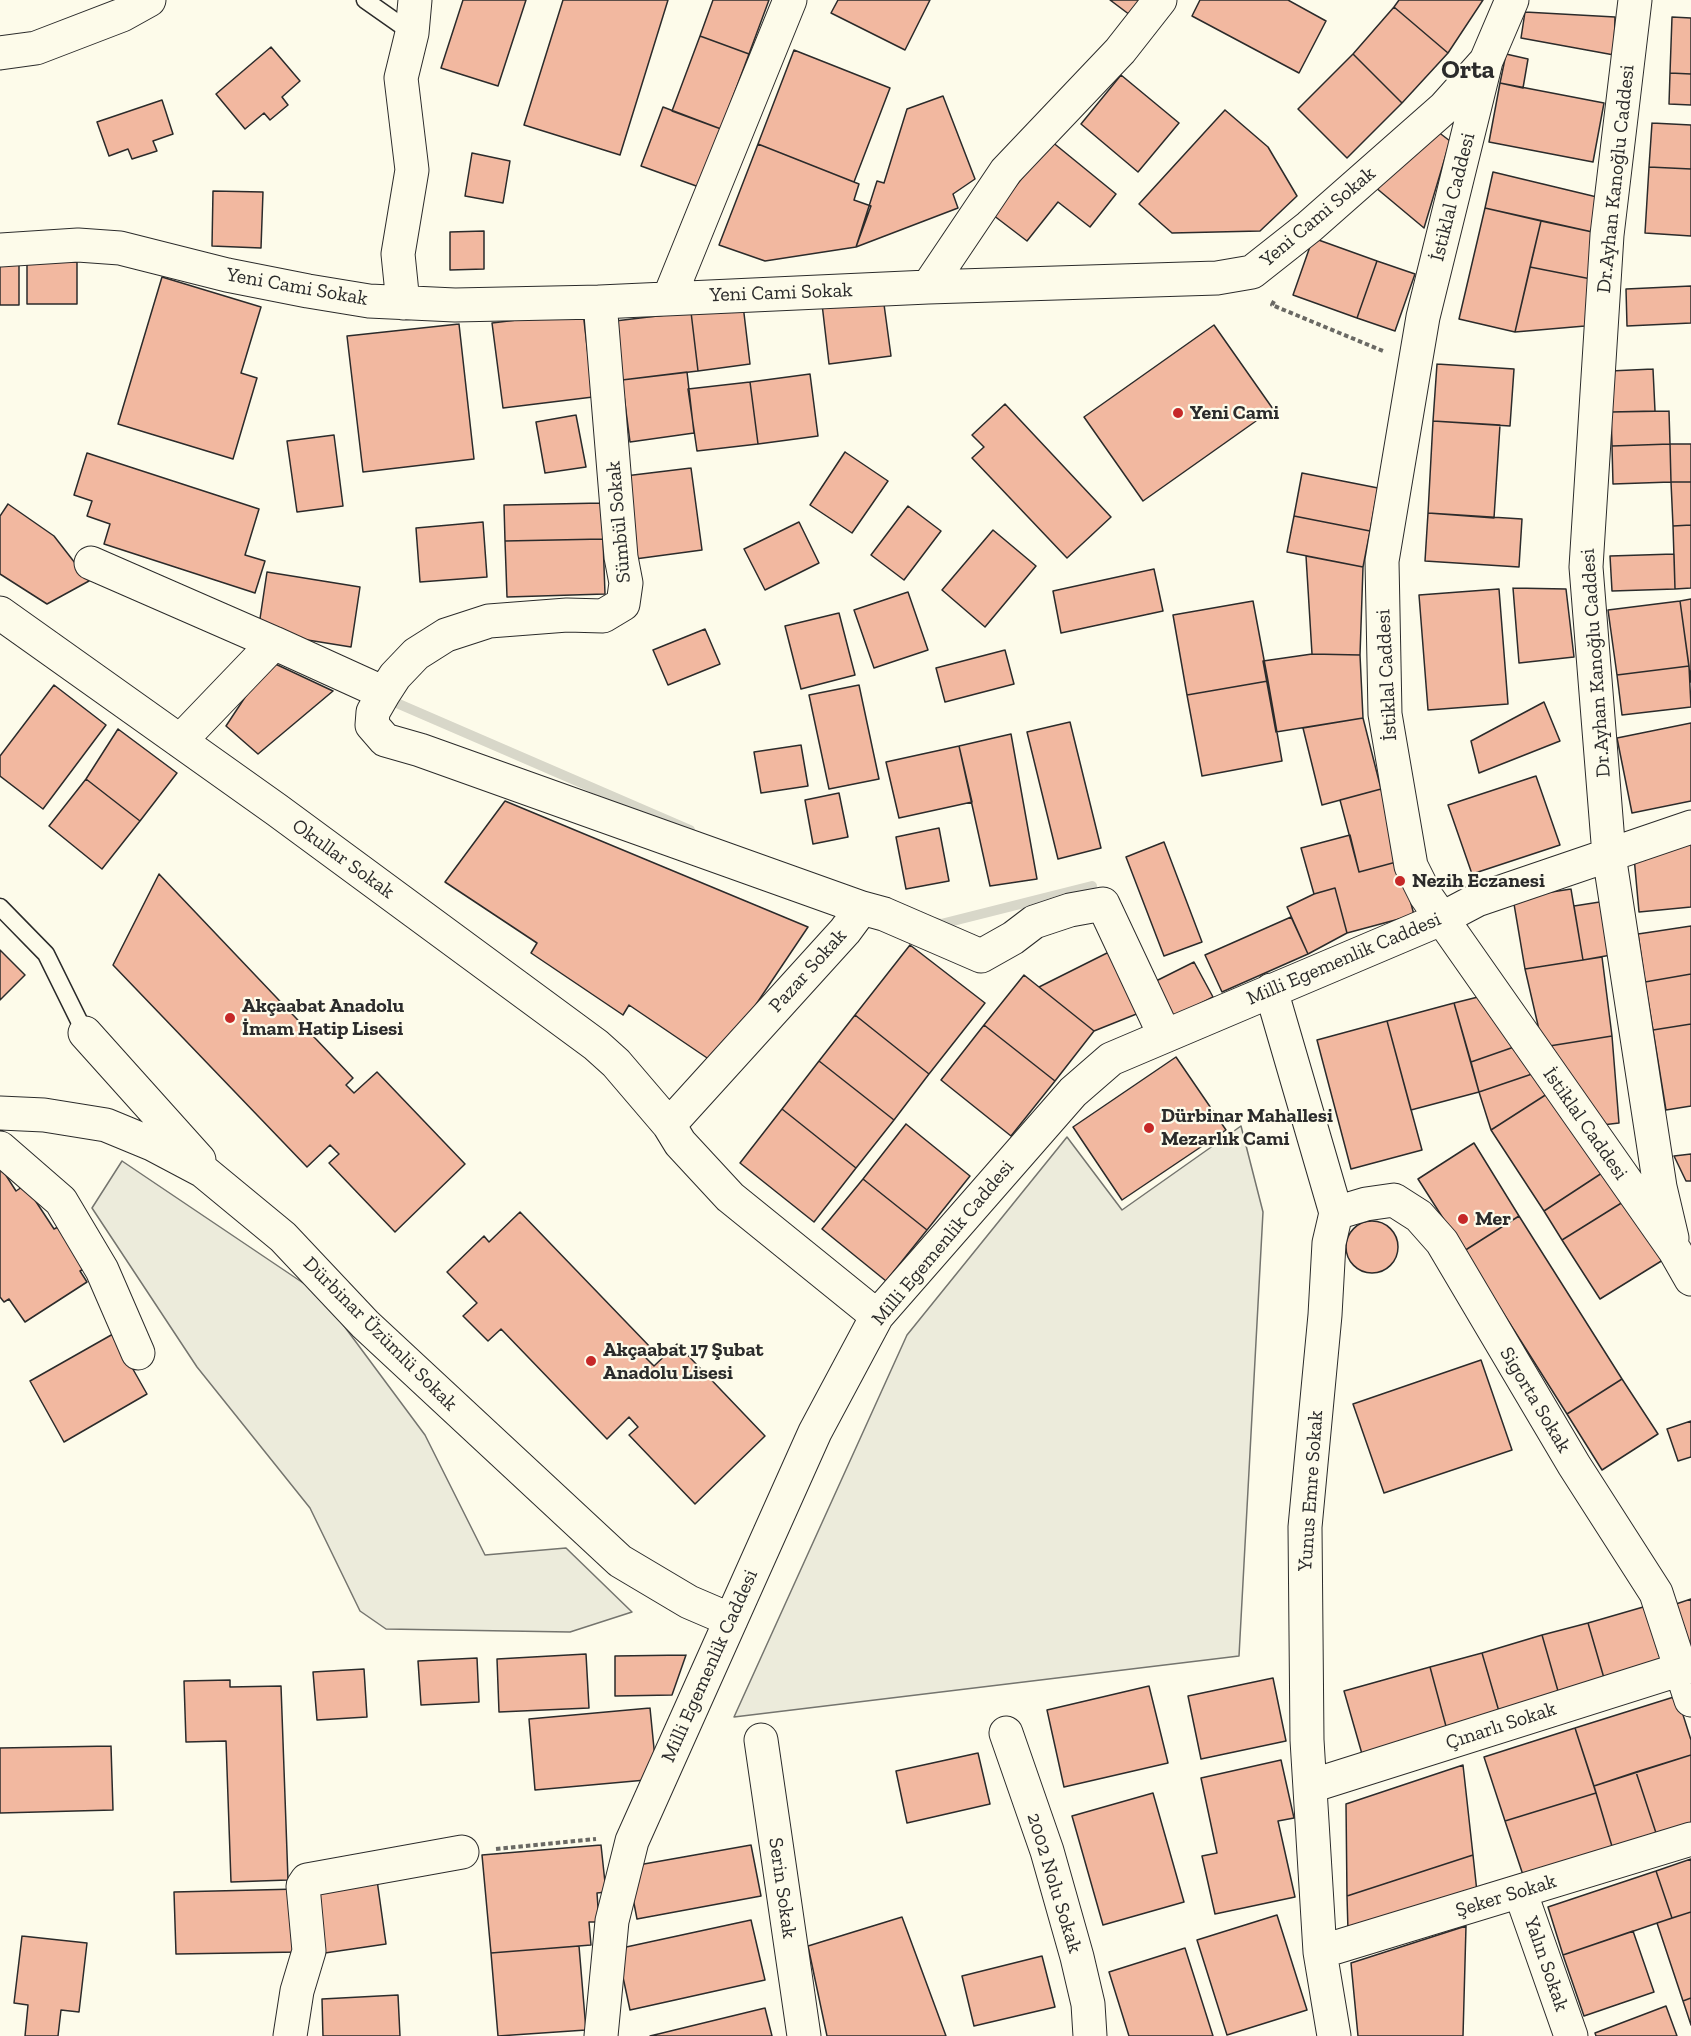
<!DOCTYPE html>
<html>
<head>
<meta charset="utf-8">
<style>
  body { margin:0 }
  canvas { display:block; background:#fdfbea }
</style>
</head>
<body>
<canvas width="1691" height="2036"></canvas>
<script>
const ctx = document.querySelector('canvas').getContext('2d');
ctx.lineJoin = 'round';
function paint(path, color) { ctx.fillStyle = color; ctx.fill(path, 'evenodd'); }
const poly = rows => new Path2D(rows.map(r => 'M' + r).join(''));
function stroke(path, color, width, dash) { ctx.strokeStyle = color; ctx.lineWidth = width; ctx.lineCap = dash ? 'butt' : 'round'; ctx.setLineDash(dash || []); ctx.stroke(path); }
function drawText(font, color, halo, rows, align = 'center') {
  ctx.font = font + ' "Zilla Slab",serif'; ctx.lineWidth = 4.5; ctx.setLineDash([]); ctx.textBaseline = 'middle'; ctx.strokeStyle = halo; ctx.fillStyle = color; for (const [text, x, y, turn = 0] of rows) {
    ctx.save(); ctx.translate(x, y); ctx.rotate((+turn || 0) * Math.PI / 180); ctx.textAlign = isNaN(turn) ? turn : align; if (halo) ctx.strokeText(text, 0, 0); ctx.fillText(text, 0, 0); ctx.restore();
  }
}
const green = poly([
  [1241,1126,1263,1212,1239,1656,734,1717,907,1335,1067,1137,1122,1210,1241,1126],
  [122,1161,321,1295,425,1435,485,1555,566,1548,632,1612,570,1632,386,1629,360,1611,310,1508,197,1367,92,1208,122,1161]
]);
paint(green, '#ecebdb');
stroke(green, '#74746e', 1.5);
stroke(poly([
  [385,698,690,830],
  [934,922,941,924,1092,886]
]), '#d8d7c9', 10);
const building = poly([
  [463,0,526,0,498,86,441,68,463,0],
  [563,0,668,0,620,155,524,125,563,0],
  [713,0,769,0,749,54,700,36,713,0],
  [838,0,930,0,905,50,831,13,838,0],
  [1110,0,1148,0,1134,18,1110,0],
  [1200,0,1288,0,1326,21,1299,73,1192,16,1200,0],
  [1399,0,1483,0,1448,53,1394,7,1399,0],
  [1394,7,1448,53,1402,103,1353,54,1394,7],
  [1525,12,1615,17,1614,55,1521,38,1525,12],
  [1672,17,1691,18,1691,74,1670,73,1672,17],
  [700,36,749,54,721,129,672,111,700,36],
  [271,47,300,81,282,97,288,105,270,120,264,113,245,129,216,94,271,47],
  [794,50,890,88,854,182,758,144,794,50],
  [1353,54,1402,103,1347,158,1298,109,1353,54],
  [1506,54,1528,59,1523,88,1500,83,1506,54],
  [1670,73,1691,74,1691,105,1669,104,1670,73],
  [1121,75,1179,123,1138,172,1081,124,1121,75],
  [1500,83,1604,103,1593,162,1489,142,1500,83],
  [943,96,975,179,953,194,958,208,856,247,877,181,884,183,907,109,943,96],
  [162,100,173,134,153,141,157,151,132,159,128,149,109,156,97,122,162,100],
  [663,107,721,129,699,187,641,166,663,107],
  [1225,110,1268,147,1297,196,1260,231,1172,233,1139,204,1225,110],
  [1652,123,1691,125,1691,169,1649,167,1652,123],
  [1433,128,1450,141,1424,228,1369,182,1433,128],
  [1051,141,1116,194,1090,227,1058,202,1027,241,993,215,1051,141],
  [758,144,859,184,854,200,871,206,856,247,765,261,719,245,758,144],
  [472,153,510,161,503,203,465,196,472,153],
  [1649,167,1691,169,1691,236,1645,233,1649,167],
  [1493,172,1601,198,1597,233,1485,208,1493,172],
  [213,191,263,192,261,248,212,246,213,191],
  [1485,208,1541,221,1515,332,1459,319,1485,208],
  [1541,221,1597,233,1591,279,1530,267,1541,221],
  [484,231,484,269,450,270,450,232,484,231],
  [1313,238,1377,261,1357,318,1293,295,1313,238],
  [1377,261,1415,274,1395,331,1357,318,1377,261],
  [27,262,77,262,77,304,27,304,27,262],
  [0,263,19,263,19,305,0,305,0,263],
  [1530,267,1591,279,1585,326,1515,332,1530,267],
  [162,277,261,307,241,373,257,378,233,459,118,424,162,277],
  [1691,286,1691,323,1627,326,1626,289,1691,286],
  [883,297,891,356,829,364,822,304,883,297],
  [743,305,750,364,698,371,691,312,743,305],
  [583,312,593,397,503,408,492,323,583,312],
  [691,312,698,371,622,380,615,321,691,312],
  [459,324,474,459,363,472,347,336,459,324],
  [1214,325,1273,409,1143,501,1084,417,1214,325],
  [1437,364,1514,369,1510,426,1433,421,1437,364],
  [1653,369,1655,411,1611,412,1610,371,1653,369],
  [687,372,694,433,630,442,622,380,687,372],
  [810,374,818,436,758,444,750,382,810,374],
  [750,382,758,444,697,451,688,389,750,382],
  [1005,404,1111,517,1067,558,972,458,984,447,972,435,1005,404],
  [1669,411,1670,444,1612,446,1611,412,1669,411],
  [576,415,586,467,545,473,536,422,576,415],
  [1433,421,1500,425,1494,518,1428,513,1433,421],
  [334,435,343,506,297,512,287,441,334,435],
  [1670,444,1691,444,1691,482,1671,482,1670,444],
  [1670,444,1671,482,1613,484,1612,446,1670,444],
  [845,452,888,481,852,533,810,505,845,452],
  [87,453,259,509,245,555,265,561,255,593,104,544,110,524,87,516,92,501,74,495,87,453],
  [691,468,702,550,635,559,625,476,691,468],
  [1302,473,1378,488,1370,531,1294,516,1302,473],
  [1671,482,1691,482,1691,525,1673,526,1671,482],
  [602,503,603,539,505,541,504,505,602,503],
  [8,504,54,536,89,581,47,604,0,574,0,516,8,504],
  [908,506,941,531,904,580,871,555,908,506],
  [1428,513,1522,519,1519,567,1425,561,1428,513],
  [1294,516,1370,531,1363,567,1287,552,1294,516],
  [483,522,487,577,420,582,416,528,483,522],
  [799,522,819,563,765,590,744,549,799,522],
  [1691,525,1691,588,1675,589,1673,526,1691,525],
  [993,530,1036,566,985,627,942,590,993,530],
  [603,539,605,594,507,597,505,541,603,539],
  [1674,554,1675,589,1612,591,1610,556,1674,554],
  [1306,556,1363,567,1360,655,1312,654,1306,556],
  [1154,569,1163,611,1061,633,1053,591,1154,569],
  [267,572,360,587,351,647,258,632,267,572],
  [1513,588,1566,589,1574,657,1519,663,1513,588],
  [1499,589,1508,704,1428,710,1419,595,1499,589],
  [908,592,928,650,874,668,854,610,908,592],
  [1691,599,1691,682,1680,601,1691,599],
  [1253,601,1268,681,1187,695,1173,615,1253,601],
  [1680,601,1689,666,1617,675,1608,610,1680,601],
  [839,613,855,675,801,689,785,626,839,613],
  [705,629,720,664,668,685,653,650,705,629],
  [1005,650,1014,684,945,702,936,668,1005,650],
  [1312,654,1360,655,1363,718,1276,732,1263,661,1312,654],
  [269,661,333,691,258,754,226,726,269,661],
  [1689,666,1691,707,1622,715,1617,675,1689,666],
  [1268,681,1282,761,1202,776,1187,695,1268,681],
  [54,685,106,725,43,809,0,776,0,756,54,685],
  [859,685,879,779,829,789,809,695,859,685],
  [1544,702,1560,741,1479,773,1471,741,1544,702],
  [1363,718,1381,789,1322,805,1303,728,1363,718],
  [1070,722,1101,848,1058,859,1027,732,1070,722],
  [1691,723,1691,801,1632,813,1617,738,1691,723],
  [118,729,177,773,140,821,86,779,118,729],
  [1011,734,1037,879,990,886,959,746,1011,734],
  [801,745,808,786,761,793,754,752,801,745],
  [959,746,972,802,899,818,886,762,959,746],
  [1536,776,1560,845,1472,874,1448,805,1536,776],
  [86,779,140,821,102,869,49,826,86,779],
  [1381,789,1400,861,1359,872,1340,800,1381,789],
  [839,793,848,837,813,844,805,800,839,793],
  [505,801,808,927,716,1064,629,1005,623,1015,531,953,537,943,445,882,505,801],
  [939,828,949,881,906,889,896,837,939,828],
  [1350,835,1359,872,1400,861,1414,915,1347,933,1335,888,1314,894,1301,848,1350,835],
  [1691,837,1691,907,1639,912,1634,857,1691,837],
  [1164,842,1202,942,1164,956,1126,857,1164,842],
  [159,874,353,1078,346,1085,354,1093,377,1072,465,1164,395,1232,329,1163,339,1154,330,1145,307,1167,113,965,159,874],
  [1335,888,1347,933,1308,954,1287,907,1314,894,1335,888],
  [1571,889,1583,960,1525,969,1513,898,1571,889],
  [1606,901,1611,955,1583,960,1574,906,1606,901],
  [1291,917,1308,954,1222,992,1205,955,1291,917],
  [1691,926,1691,974,1645,982,1638,934,1691,926],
  [910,945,985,1003,929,1074,855,1015,910,945],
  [1117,948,1144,1011,1094,1031,1039,987,1117,948],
  [0,950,25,975,0,1000,0,950],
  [1602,957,1612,1036,1543,1047,1525,969,1602,957],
  [1194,962,1213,997,1172,1018,1154,982,1194,962],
  [1691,974,1691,1024,1653,1030,1645,982,1691,974],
  [1024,975,1094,1031,1055,1081,984,1025,1024,975],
  [1478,997,1514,1047,1471,1062,1454,1003,1478,997],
  [1454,1003,1479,1092,1411,1110,1387,1021,1454,1003],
  [855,1015,929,1074,894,1120,819,1061,855,1015],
  [1387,1021,1422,1150,1351,1169,1317,1040,1387,1021],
  [1691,1024,1691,1106,1666,1110,1653,1030,1691,1024],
  [984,1025,1055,1081,1011,1136,941,1080,984,1025],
  [1612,1036,1619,1123,1594,1126,1543,1047,1612,1036],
  [1514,1047,1532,1074,1479,1092,1471,1062,1514,1047],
  [1176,1057,1226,1130,1122,1200,1073,1127,1176,1057],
  [819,1061,894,1120,856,1168,782,1109,819,1061],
  [1532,1074,1547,1094,1491,1130,1479,1092,1532,1074],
  [1547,1094,1602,1173,1544,1211,1491,1130,1547,1094],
  [782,1109,856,1168,814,1222,740,1163,782,1109],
  [906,1124,970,1176,927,1230,863,1179,906,1124],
  [1474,1143,1519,1216,1464,1251,1418,1179,1474,1143],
  [1691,1154,1691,1181,1686,1181,1674,1156,1691,1154],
  [0,1166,16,1191,25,1185,54,1229,62,1225,89,1266,80,1271,87,1282,25,1322,9,1299,4,1302,0,1297,0,1166],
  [1602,1173,1623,1202,1562,1240,1544,1211,1602,1173],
  [863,1179,927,1230,886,1281,822,1229,863,1179],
  [1623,1202,1663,1260,1600,1299,1562,1240,1623,1202],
  [520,1212,653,1350,645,1357,654,1366,677,1344,765,1436,695,1504,629,1435,638,1427,629,1417,607,1439,501,1329,488,1341,463,1316,477,1303,447,1272,484,1236,489,1242,520,1212],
  [1519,1216,1622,1379,1567,1414,1464,1251,1519,1216],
  '1346 1247a26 26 0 1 1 52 0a26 26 0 1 1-52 0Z',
  [113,1334,147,1394,64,1442,30,1381,113,1334],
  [1481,1360,1512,1450,1384,1493,1353,1404,1481,1360],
  [1622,1379,1658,1434,1602,1470,1567,1414,1622,1379],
  [1691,1421,1691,1457,1678,1461,1667,1429,1691,1421],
  [1691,1599,1691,1656,1673,1605,1691,1599],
  [1657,1603,1674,1666,1606,1685,1588,1623,1657,1603],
  [1588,1623,1606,1685,1560,1698,1542,1635,1588,1623],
  [1542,1635,1560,1698,1500,1715,1482,1653,1542,1635],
  [1482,1653,1500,1715,1447,1730,1430,1667,1482,1653],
  [586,1654,589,1708,499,1712,497,1659,586,1654],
  [686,1655,672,1695,615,1696,615,1656,686,1655],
  [477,1658,479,1702,421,1705,418,1661,477,1658],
  [1430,1667,1447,1730,1362,1754,1344,1691,1430,1667],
  [364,1669,367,1717,317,1720,313,1672,364,1669],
  [1273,1678,1286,1741,1201,1759,1188,1696,1273,1678],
  [230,1680,230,1687,281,1686,288,1880,231,1882,226,1741,186,1742,184,1681,230,1680],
  [1149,1686,1168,1763,1064,1787,1047,1710,1149,1686],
  [1677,1696,1691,1740,1691,1755,1594,1786,1575,1728,1677,1696],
  [650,1708,657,1779,535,1790,529,1719,650,1708],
  [1575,1728,1596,1793,1505,1821,1484,1757,1575,1728],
  [111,1746,113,1810,0,1813,0,1748,111,1746],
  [978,1753,990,1804,907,1823,896,1771,978,1753],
  [1691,1755,1691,1828,1658,1839,1636,1772,1691,1755],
  [1281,1760,1294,1818,1278,1821,1295,1897,1215,1914,1202,1856,1217,1853,1201,1778,1281,1760],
  [1463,1765,1473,1855,1347,1896,1346,1804,1463,1765],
  [1636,1772,1658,1839,1614,1853,1594,1786,1636,1772],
  [1153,1793,1184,1902,1103,1925,1072,1816,1153,1793],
  [1596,1793,1614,1853,1525,1881,1505,1821,1596,1793],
  [601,1845,606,1892,597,1893,599,1922,589,1922,591,1945,491,1953,482,1855,601,1845],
  [751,1845,761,1896,637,1919,627,1867,751,1845],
  [1473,1855,1477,1892,1348,1931,1347,1896,1473,1855],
  [1691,1859,1691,1912,1672,1918,1656,1871,1691,1859],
  [1656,1871,1672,1918,1563,1955,1548,1907,1656,1871],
  [377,1880,386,1944,318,1954,309,1890,377,1880],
  [298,1889,299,1952,176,1954,174,1892,298,1889],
  [1691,1912,1691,1998,1683,2001,1657,1923,1691,1912],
  [1277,1915,1307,2010,1227,2035,1197,1940,1277,1915],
  [902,1917,946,2036,827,2036,808,1946,902,1917],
  [751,1920,765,1980,630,2010,617,1949,751,1920],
  [1466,1926,1463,2036,1358,2036,1351,1963,1466,1926],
  [1633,1931,1654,1992,1584,2016,1563,1955,1633,1931],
  [22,1936,87,1943,79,2012,61,2010,58,2036,25,2036,28,2005,14,2003,22,1936],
  [579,1946,586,2030,498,2036,491,1953,579,1946],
  [1185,1948,1213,2036,1129,2036,1109,1972,1185,1948],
  [1042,1956,1055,2007,974,2026,962,1976,1042,1956],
  [398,1995,400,2036,323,2036,322,1999,398,1995],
  [1691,1998,1691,2025,1683,2001,1691,1998],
  [1666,2006,1677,2036,1596,2036,1595,2033,1666,2006],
  [765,2008,772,2036,650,2036,765,2008]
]);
paint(building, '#f2b8a0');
stroke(building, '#2b2b2b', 1.5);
const lane = poly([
  [365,0,412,33],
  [0,907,46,954,85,1033]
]);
const street = poly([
  [1512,0,1486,61,1423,317,1415,364,1382,561,1385,714,1411,866,1426,896,1675,1251,1691,1279],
  [1635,0,1607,235,1586,567,1609,855,1660,1187,1672,1238],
  [0,250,78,245,120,248,227,275,308,291,369,301,455,305,600,302,928,287,1217,278,1252,272,1309,227,1444,108,1486,61],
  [928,287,1006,171,1120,51,1160,0],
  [669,298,790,0],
  [403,303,398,254,412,170,401,78,412,33,415,0],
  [91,563,274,643],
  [0,613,277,810,596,1045,616,1063,669,1125],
  [384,693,373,712,372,725,385,740,420,750,862,908],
  [180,741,274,643,384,693,395,676,416,654,446,635,489,621,567,615,603,616,623,604,626,583,621,557,600,302],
  [1271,990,1336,1213,1329,1243,1325,1315,1305,1527,1307,1740,1320,1952,1334,2036],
  [85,1033,199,1160],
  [0,1113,44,1115,106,1125,152,1144,203,1171,283,1237,365,1324,620,1561,689,1602,731,1620],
  [0,1148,61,1201,102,1270,138,1353],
  [1336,1213,1366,1204,1394,1200,1419,1216,1442,1242,1574,1465,1656,1593,1691,1700],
  [877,1316,730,1197,680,1143,669,1125,845,931,862,908,884,914,981,956,1013,938,1034,922,1070,910,1103,904,1165,1036],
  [1006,1733,1047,1851,1077,1957,1088,2004,1090,2036],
  [761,1740,804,2036],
  [1311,1786,1691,1666],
  [1520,1891,1571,2036],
  [1320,1952,1691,1839],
  [290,2036,297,1991,309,1951,303,1886,307,1880,462,1852],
  [601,2036,612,1921,632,1841,815,1432,877,1316,1073,1092,1111,1059,1441,919,1477,900,1691,827]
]);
const secondary = poly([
  [0,53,36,48,122,15,149,0]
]);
stroke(lane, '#2b2b2b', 19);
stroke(street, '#2b2b2b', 35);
stroke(secondary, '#2b2b2b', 35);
stroke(poly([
  [1274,301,1272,305,1383,351],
  [496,1849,596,1839]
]), '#6a6964', 4, [4.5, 3]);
stroke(lane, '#fdfbea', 16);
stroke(street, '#fdfbea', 33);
stroke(secondary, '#fdfbea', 33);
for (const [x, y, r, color] of [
  [1178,413,6,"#c62828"],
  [1400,881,6,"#c62828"],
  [230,1018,6,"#c62828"],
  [1149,1128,6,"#c62828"],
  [1463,1219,6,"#c62828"],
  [591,1361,6,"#c62828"]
]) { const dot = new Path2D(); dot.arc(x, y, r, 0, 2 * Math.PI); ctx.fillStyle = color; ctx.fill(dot); stroke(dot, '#fdfbea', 2); }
drawText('20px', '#2b2b2b', '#fdfbea', [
  ["Dr.Ayhan Kanoğlu Caddesi",1616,179,-84],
  ["İstiklal Caddesi",1453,197,-76],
  ["Yeni Cami Sokak",1318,217,-40],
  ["Yeni Cami Sokak",297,287,10],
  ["Yeni Cami Sokak",781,293,-2],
  ["Sümbül Sokak",619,522,-95],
  ["Dr.Ayhan Kanoğlu Caddesi",1596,663,-94],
  ["İstiklal Caddesi",1387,675,-93],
  ["Okullar Sokak",343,859,36],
  ["Milli Egemenlik Caddesi",1344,959,-23],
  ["Pazar Sokak",808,971,-48],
  ["İstiklal Caddesi",1585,1124,55],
  ["Milli Egemenlik Caddesi",943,1243,-50],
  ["Dürbinar Üzümlü Sokak",380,1334,45],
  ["Sigorta Sokak",1535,1400,59],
  ["Yunus Emre Sokak",1311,1491,-86],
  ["Milli Egemenlik Caddesi",710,1666,-66],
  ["Çınarlı Sokak",1501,1726,-18],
  ["2002 Nolu Sokak",1054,1883,73],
  ["Serin Sokak",782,1888,82],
  ["Şeker Sokak",1506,1896,-17],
  ["Yalın Sokak",1546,1964,71]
]);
drawText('bold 20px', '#2b2b2b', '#fdfbea', [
  ["Yeni Cami",1190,413],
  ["Nezih Eczanesi",1412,881],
  ["Akçaabat Anadolu",242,1006],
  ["İmam Hatip Lisesi",242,1029],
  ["Dürbinar Mahallesi",1161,1116],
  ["Mezarlık Cami",1161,1139],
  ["Mer",1475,1219],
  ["Akçaabat 17 Şubat",603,1350],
  ["Anadolu Lisesi",603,1373]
], 'left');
drawText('bold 26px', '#2b2b2b', '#fdfbea', [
  ["Orta",1468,71]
]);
</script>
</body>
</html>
